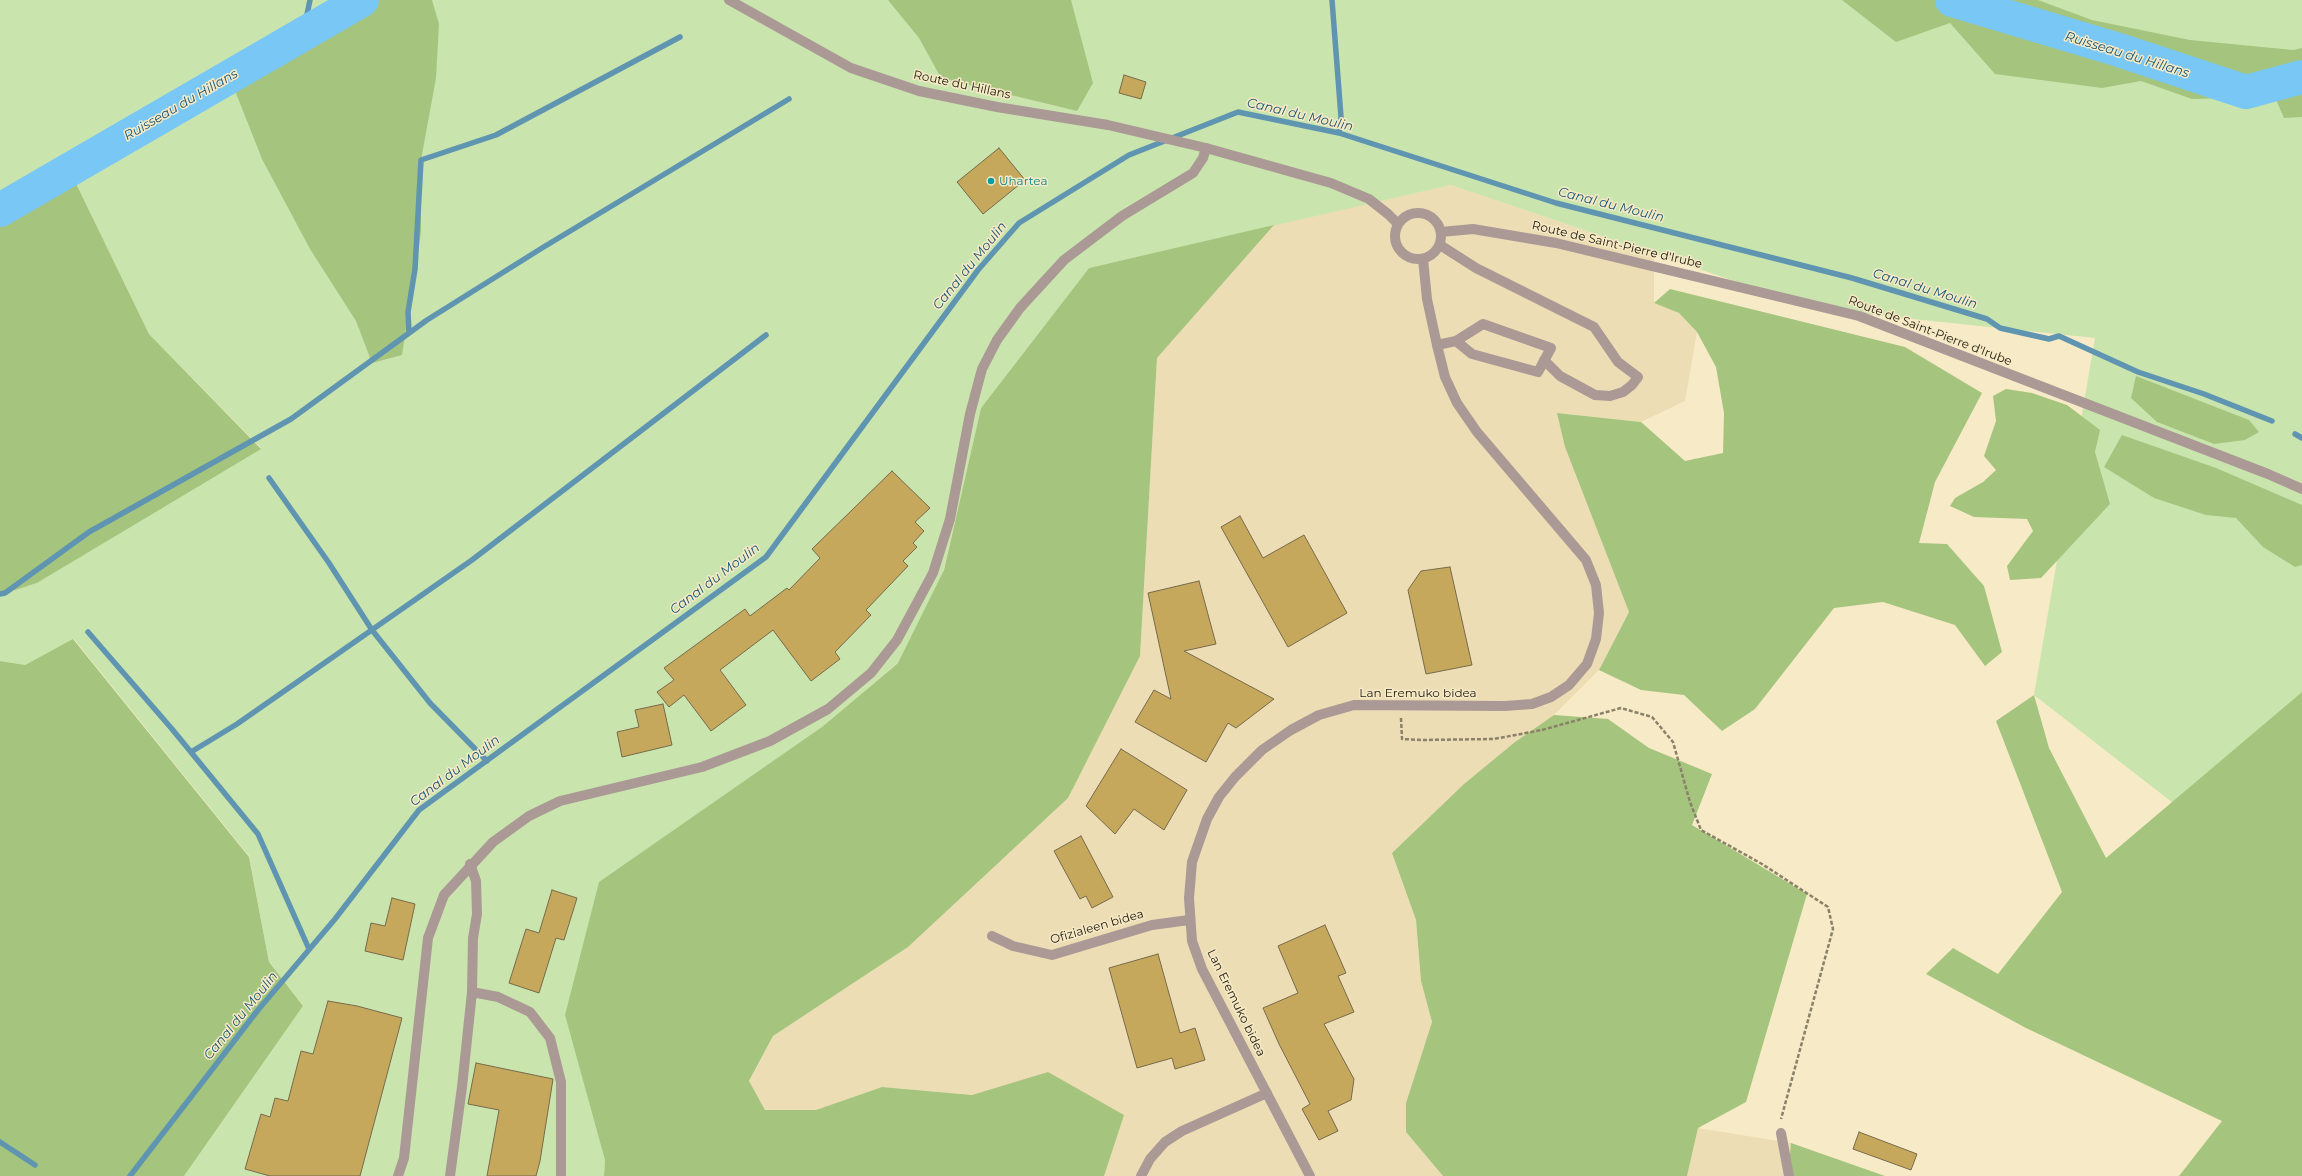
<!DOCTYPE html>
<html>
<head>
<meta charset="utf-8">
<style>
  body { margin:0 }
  canvas { display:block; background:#f7eac6 }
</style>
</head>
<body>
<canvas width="2302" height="1176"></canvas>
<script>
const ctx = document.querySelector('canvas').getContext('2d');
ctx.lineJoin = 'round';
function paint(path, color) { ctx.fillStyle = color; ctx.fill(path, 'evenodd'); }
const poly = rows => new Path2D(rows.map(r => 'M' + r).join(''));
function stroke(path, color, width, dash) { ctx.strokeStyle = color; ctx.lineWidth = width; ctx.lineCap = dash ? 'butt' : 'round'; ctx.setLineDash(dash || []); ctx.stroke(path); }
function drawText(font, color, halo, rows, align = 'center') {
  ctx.font = font + ' Montserrat,sans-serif'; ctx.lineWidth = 3; ctx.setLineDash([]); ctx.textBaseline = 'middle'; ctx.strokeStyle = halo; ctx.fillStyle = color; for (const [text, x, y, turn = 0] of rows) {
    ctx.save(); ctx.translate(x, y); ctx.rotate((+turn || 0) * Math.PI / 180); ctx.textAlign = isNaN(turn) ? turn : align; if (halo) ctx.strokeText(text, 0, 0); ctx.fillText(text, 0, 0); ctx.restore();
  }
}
paint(poly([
  [1451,185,1654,254,1654,303,1679,313,1697,332,1685,401,1641,422,1558,413,1565,447,1629,612,1599,670,1554,715,1515,742,1464,784,1392,853,1416,920,1421,981,1432,1022,1406,1103,1406,1132,1443,1176,1104,1176,1105,1172,1048,1073,972,1095,882,1087,816,1110,765,1110,749,1082,773,1036,908,947,943,913,1140,656,1157,358,1274,225],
  [1698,1128,1791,1143,1788,1176,1687,1176]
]), '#edddb4');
paint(poly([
  [0,0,2302,0,2302,692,2173,803,2034,695,2095,338,1817,309,1451,185,1089,268,981,408,943,573,901,660,822,727,605,1160,604,1176,184,1176,303,1006,269,962,249,856,74,639,25,665,0,661,0,595,37,583,261,448,149,334,69,169,0,195]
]), '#cae4ae');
paint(poly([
  [362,0,432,0,439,24,436,78,421,160,421,232,402,355,372,363,356,321,310,249,262,159,230,78],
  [888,0,1071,0,1093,83,1077,111,941,78,919,38],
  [1842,0,2038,0,2092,20,2190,40,2293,50,2302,48,2302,117,2284,118,2275,97,2192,99,2141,81,2102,88,1995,74,1950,23,1896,42],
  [69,169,149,334,261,449,37,583,0,595,0,195],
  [1274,225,1157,358,1140,656,1068,798,908,947,773,1036,749,1081,765,1110,816,1110,882,1087,972,1095,1048,1072,1124,1115,1104,1176,604,1176,605,1160,565,1015,599,882,822,727,898,663,944,570,981,408,1089,268],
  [1670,289,1905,347,1982,393,1935,482,1919,543,1947,544,1984,586,2002,652,1985,666,1955,625,1883,602,1834,608,1755,709,1722,731,1684,695,1641,690,1599,670,1629,612,1565,447,1557,413,1641,422,1685,461,1723,453,1724,413,1716,367,1697,332,1679,313,1654,303],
  [2136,376,2249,420,2259,432,2245,440,2214,444,2157,422,2131,398],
  [2006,389,2032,393,2067,405,2100,430,2095,452,2110,504,2041,578,2010,580,2007,566,2033,531,2027,519,1974,517,1950,506,1955,498,1983,482,1996,470,1984,456,1996,421,1993,396],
  [2122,435,2216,468,2302,505,2302,565,2295,567,2263,547,2236,518,2206,515,2154,498,2104,467],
  [73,639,249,857,269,962,303,1006,184,1176,0,1176,0,661,25,665],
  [2302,692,2302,1176,2179,1176,2222,1121,2026,1028,1926,974,1953,948,1998,974,2062,892,1996,721,2034,695,2049,748,2106,858],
  [1554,715,1608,719,1649,748,1712,774,1692,825,1807,894,1746,1102,1698,1128,1687,1176,1443,1176,1406,1132,1406,1103,1432,1022,1421,981,1416,920,1392,853,1464,784,1515,742],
  [1791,1143,1885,1176,1788,1176]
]), '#a5c57f');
stroke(poly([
  [1332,0,1341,117,1339,133],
  [303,34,310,0],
  [409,333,408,312,415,269,421,160,496,135,680,37],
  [2295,434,2302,438],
  [269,478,329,563,372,630,430,703,487,761],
  [0,594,5,593,89,532,291,419,427,320,542,248,789,99],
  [88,632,172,729,258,834,309,949],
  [191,752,237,724,472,560,766,335],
  [0,1142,35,1165],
  [130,1176,258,1010,335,919,419,810,766,557,978,270,1019,223,1129,155,1238,112,1339,133,1556,203,1852,278,1987,319,2000,328,2049,339,2059,336,2138,372,2204,394,2272,421]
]), '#5f95b0', 5.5);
stroke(poly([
  [1952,0,2119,50,2246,92,2302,77],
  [0,210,362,0]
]), '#78c7f4', 34);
const building = poly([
  [1124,75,1146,82,1141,99,1119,93,1124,75],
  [999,148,1025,180,983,214,957,182,999,148],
  [892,471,930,508,915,522,924,531,913,543,917,547,903,561,908,566,866,610,871,615,835,652,840,659,811,681,773,630,720,670,746,705,711,731,684,695,669,707,657,692,674,680,664,668,745,609,750,616,787,588,789,590,820,558,812,549,892,471],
  [1240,516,1263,558,1304,535,1347,613,1288,647,1221,527,1240,516],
  [1450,567,1472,665,1426,674,1408,590,1421,571,1450,567],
  [1199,581,1216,644,1184,651,1274,699,1236,728,1228,723,1206,762,1135,722,1154,690,1171,699,1148,593,1199,581],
  [663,704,672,745,622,757,617,732,639,727,635,710,663,704],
  [1121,749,1187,790,1164,830,1134,809,1115,834,1086,806,1121,749],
  [1081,836,1113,897,1092,908,1086,896,1080,899,1054,851,1081,836],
  [552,890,577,898,564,940,556,938,539,993,509,983,526,929,539,933,552,890],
  [392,898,415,904,403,960,365,951,371,923,385,926,392,898],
  [1325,925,1346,973,1338,976,1354,1012,1324,1024,1354,1079,1351,1100,1328,1111,1338,1131,1319,1140,1302,1109,1310,1104,1279,1044,1263,1008,1298,993,1278,946,1325,925],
  [1158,954,1180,1033,1195,1028,1205,1060,1175,1069,1172,1058,1137,1068,1109,968,1158,954],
  [328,1001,357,1006,402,1018,360,1176,270,1176,245,1169,261,1114,270,1117,275,1098,288,1101,301,1051,313,1054,328,1001],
  [476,1063,553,1079,540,1161,536,1176,487,1176,499,1110,468,1104,476,1063],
  [1859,1132,1917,1154,1911,1170,1853,1149,1859,1132]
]);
paint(building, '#c5a85c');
stroke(building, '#776b4c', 1);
stroke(poly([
  [1401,718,1402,739,1421,740,1494,739,1542,730,1621,708,1652,717,1673,742,1690,802,1701,830,1762,864,1828,907,1833,929,1781,1119]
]), '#8a8169', 2.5, [4, 2]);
stroke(poly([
  [1440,245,1476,268,1594,327,1618,362,1638,377,1632,385,1623,392,1610,396,1595,395,1560,376,1544,360],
  [1437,345,1456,341,1483,324,1551,348,1538,372,1472,354,1456,341],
  [472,992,498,997,530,1012,550,1038,561,1082,561,1176],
  [450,1176,462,1087,472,992,473,938,477,914,476,881,470,864]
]), '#ab9996', 10);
stroke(poly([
  [992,936,1013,946,1052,955,1152,925,1189,920],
  [1781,1133,1789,1176],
  [398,1176,404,1158,428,938,444,895,493,842,529,816,560,801,702,767,770,741,828,709,871,673,897,640,933,573,950,519,970,414,982,369,997,340,1020,308,1064,260,1122,216,1193,173,1203,158,1206,148],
  [1141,1176,1150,1159,1165,1142,1182,1131,1267,1093],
  [1310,1176,1202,969,1192,941,1189,898,1192,862,1207,819,1219,797,1235,777,1262,750,1291,730,1319,715,1354,705,1505,706,1532,704,1551,697,1569,685,1587,664,1596,639,1599,613,1596,585,1586,560,1477,432,1457,403,1445,377,1437,345,1427,299,1423,259]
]), '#ab9996', 10);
stroke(poly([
  [729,0,851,68,919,91,997,107,1108,125,1206,148,1331,183,1369,199,1388,214,1398,224],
  '1395 236a23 23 0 1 1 46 0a23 23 0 1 1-46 0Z',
  [1441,232,1473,229,1556,243,1859,316,2268,474,2302,489]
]), '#ab9996', 10);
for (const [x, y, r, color] of [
  [991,181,4,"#0f9aa8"]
]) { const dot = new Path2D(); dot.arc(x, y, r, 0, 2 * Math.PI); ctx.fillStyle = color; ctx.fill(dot); stroke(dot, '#f7eac6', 1.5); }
drawText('12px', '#252013', '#f7eac6', [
  ["Route du Hillans",962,85,12],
  ["Route de Saint-Pierre d'Irube",1617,245,13],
  ["Route de Saint-Pierre d'Irube",1930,331,21],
  ["Lan Eremuko bidea",1418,693],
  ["Ofizialeen bidea",1097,927,-16],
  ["Lan Eremuko bidea",1236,1003,64]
]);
drawText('12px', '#0d838f', '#f7eac6', [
  ["Uhartea",999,181]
], 'left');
drawText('italic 13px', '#185574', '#f7eac6', [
  ["Ruisseau du Hillans",2127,55,17],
  ["Ruisseau du Hillans",181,105,-30],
  ["Canal du Moulin",1300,115,13],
  ["Canal du Moulin",1611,205,14],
  ["Canal du Moulin",970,266,-51],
  ["Canal du Moulin",1925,289,17],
  ["Canal du Moulin",715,579,-37],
  ["Canal du Moulin",455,771,-37],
  ["Canal du Moulin",241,1016,-51]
]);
</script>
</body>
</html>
